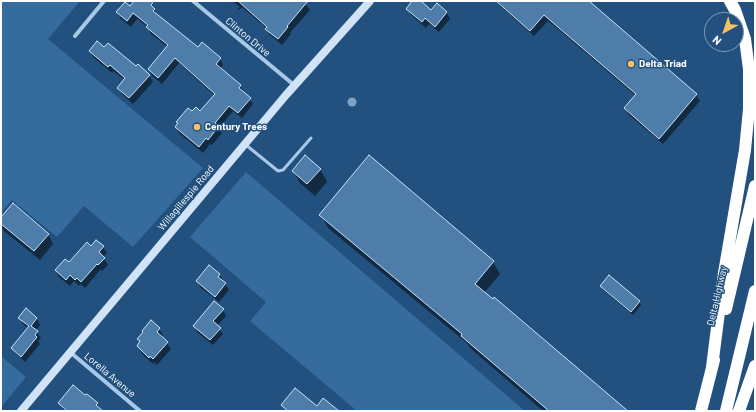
<!DOCTYPE html>
<html>
<head>
<meta charset="utf-8">
<style>
  body { margin:0 }
  #map { position:relative; width:756px; height:412px; overflow:hidden; background:#22517f; font-family:Barlow,sans-serif }
  canvas { display:block }
  .frame { position:absolute; inset:0; border:2px solid #fff; pointer-events:none }
  .north { position:absolute; left:704px; top:12px; width:40px; height:40px; box-sizing:border-box; background:#22517f; border:1px solid #7a97b2; border-radius:50%; rotate:220deg; font-size:11px; font-weight:700; line-height:16px; text-align:center; color:#fff }
  .north::after { content:''; display:block; margin:auto; width:14px; height:18px; background:#f3c269; clip-path:polygon(50% 0,100% 100%,50% 72%,0 100%) }
</style>
</head>
<body>
<div id="map">
<canvas width="756" height="412"></canvas>
<div class="frame"></div>
<div class="north">N</div>
</div>
<script>
const ctx = document.querySelector('canvas').getContext('2d');
ctx.lineJoin = 'round';
function paint(path, color) { ctx.fillStyle = color; ctx.fill(path, 'evenodd'); }
const poly = rows => new Path2D(rows.map(r => 'M' + r).join(''));
function stroke(path, color, width, dash) { ctx.strokeStyle = color; ctx.lineWidth = width; ctx.lineCap = dash ? 'butt' : 'round'; ctx.setLineDash(dash || []); ctx.stroke(path); }
function drawText(font, color, halo, rows, align = 'center') {
  ctx.font = font + ' Barlow,sans-serif'; ctx.lineWidth = 3; ctx.setLineDash([]); ctx.textBaseline = 'middle'; ctx.strokeStyle = halo; ctx.fillStyle = color; for (const [text, x, y, turn = 0] of rows) {
    ctx.save(); ctx.translate(x, y); ctx.rotate((+turn || 0) * Math.PI / 180); ctx.textAlign = isNaN(turn) ? turn : align; if (halo) ctx.strokeText(text, 0, 0); ctx.fillText(text, 0, 0); ctx.restore();
  }
}
paint(poly([
  [1,1,80,1,48,39,203,168,133,247,84,206,57,237,12,200,1,213],
  [246,172,525,411,357,411,250,321,266,302,190,237],
  [1,356,26,377,1,407]
]), '#366b9d');
paint(poly([
  [136,1,148,1,152,4,158,16,198,48,220,58,223,65,220,69,240,86,253,104,242,118,233,111,219,128,222,133,212,145,210,144,203,153,180,134,176,128,193,113,200,113,215,96,179,63,162,84,152,76,149,70,168,47,151,34,148,27,137,19,131,27,121,19,117,13,130,7],
  [228,1,238,9,240,7,232,1,303,1,310,10,290,33,291,34,282,45,270,35,266,28,242,7,239,10],
  [413,1,419,1,431,11,447,12,450,19,439,32,429,24,426,28,411,15,407,9],
  [496,1,584,1,696,95,700,101,663,144,629,115,625,109,636,96,564,34,548,21,534,36,500,6],
  [105,48,149,75,153,82,133,104,122,94,118,88,125,80,113,71,112,73,94,58,90,52],
  [320,169,327,182,315,196,300,183,293,171],
  [321,215,493,262,500,274,484,293,626,411,543,411,470,348,468,344,328,228],
  [1,218,48,234,53,244,40,260,4,231,1,225],
  [91,247,103,247,107,253,103,257,108,265,102,271,101,269,85,288,81,284,79,286,74,281,70,286,59,277,56,271,70,264],
  [210,267,220,275,229,290,219,302,201,288,197,281],
  [609,276,640,302,641,305,633,315,602,289,601,286],
  [26,310,37,319,40,325,36,331,41,338,38,341,40,344,25,362,16,354,12,348,28,328,23,324,20,318],
  [223,310,226,316,217,326,223,334,213,345,197,332,194,326],
  [159,329,163,335,161,337,167,343,171,349,157,365,154,362,153,364,143,355,138,346,140,342,139,339],
  [85,397,97,404,102,411,64,411,59,403]
]), '#0007');
const building = poly([
  [134,1,154,1,151,5,155,9,153,11,198,47,202,42,221,58,216,64,241,85,239,88,251,98,238,113,229,106,215,123,219,126,208,140,206,138,199,147,175,127,178,123,176,122,188,108,192,111,196,107,200,111,215,94,175,58,158,78,148,69,168,45,146,27,148,25,133,13,127,21,116,12,125,2,130,6,134,1],
  [238,1,308,1,287,26,288,27,278,39,265,29,267,27,238,1],
  [412,1,421,1,431,10,437,3,447,12,435,27,425,18,422,22,406,9,412,1],
  [496,1,589,1,697,94,659,139,624,108,636,94,559,28,544,15,530,31,496,1],
  [97,41,104,47,108,43,136,66,138,64,150,75,129,98,117,88,125,78,110,65,108,67,89,51,97,41],
  [305,155,321,169,307,184,292,171,305,155],
  [369,155,494,261,475,284,493,299,494,297,628,411,549,411,461,336,462,334,319,215,369,155],
  [13,203,49,234,34,251,1,224,1,217,13,203],
  [96,240,104,246,99,252,105,258,98,265,97,264,81,282,77,278,75,280,70,275,66,280,55,270,65,259,69,262,87,242,91,246,96,240],
  [209,265,220,274,218,277,226,283,215,297,196,281,209,265],
  [609,275,640,301,631,312,600,286,609,275],
  [214,301,224,309,213,321,221,328,210,340,193,326,214,301],
  [26,308,37,318,31,326,38,331,35,335,37,337,21,357,11,348,29,326,18,318,26,308],
  [151,320,160,328,157,332,168,342,153,359,150,356,149,358,137,346,140,341,137,339,143,332,142,331,151,320],
  [73,385,85,395,87,394,98,403,96,405,103,411,67,411,58,403,73,385],
  [295,388,317,406,323,398,339,411,288,411,281,405,295,388]
]);
paint(building, '#4f7daa');
stroke(building, '#cbe1f5', 1);
stroke(poly([
  [246,145,278,171,283,170,311,138]
]), '#a7c8e7', 3);
stroke(poly([
  [193,1,294,85],
  [75,36,104,1],
  [70,352,140,411]
]), '#a7c8e7', 4);
stroke(poly([
  [21,411,286,95,370,1]
]), '#d1e3f6', 8);
stroke(poly([
  [726,309,755,186],
  [712,367,724,273,745,150,749,109,749,69,745,39,735,10,730,1],
  [701,411,714,360],
  [726,411,755,291],
  [739,411,755,366]
]), '#fff', 12);
ctx.fillStyle = '#7fa0c0';
for (const [x, y] of [
  [352,102]
]) { ctx.beginPath(); ctx.arc(x, y, 4.5, 0, 2 * Math.PI); ctx.fill(); }
for (const [x, y, r, color] of [
  [631,64,4,"#f3c269"],
  [197,127,4,"#f3c269"]
]) { const dot = new Path2D(); dot.arc(x, y, r, 0, 2 * Math.PI); ctx.fillStyle = color; ctx.fill(dot); stroke(dot, '#22517f', 1.5); }
drawText('10px', '#fff', '#22517f', [
  ["Clinton Drive",248,37,40],
  ["Willagillespie Road",186,198,-50],
  ["Delta Highway",717,296,-77],
  ["Lorella Avenue",110,375,40]
]);
drawText('bold 10px', '#fff', '#22517f', [
  ["Delta Triad",639,64],
  ["Century Trees",205,127]
], 'left');
</script>
</body>
</html>
